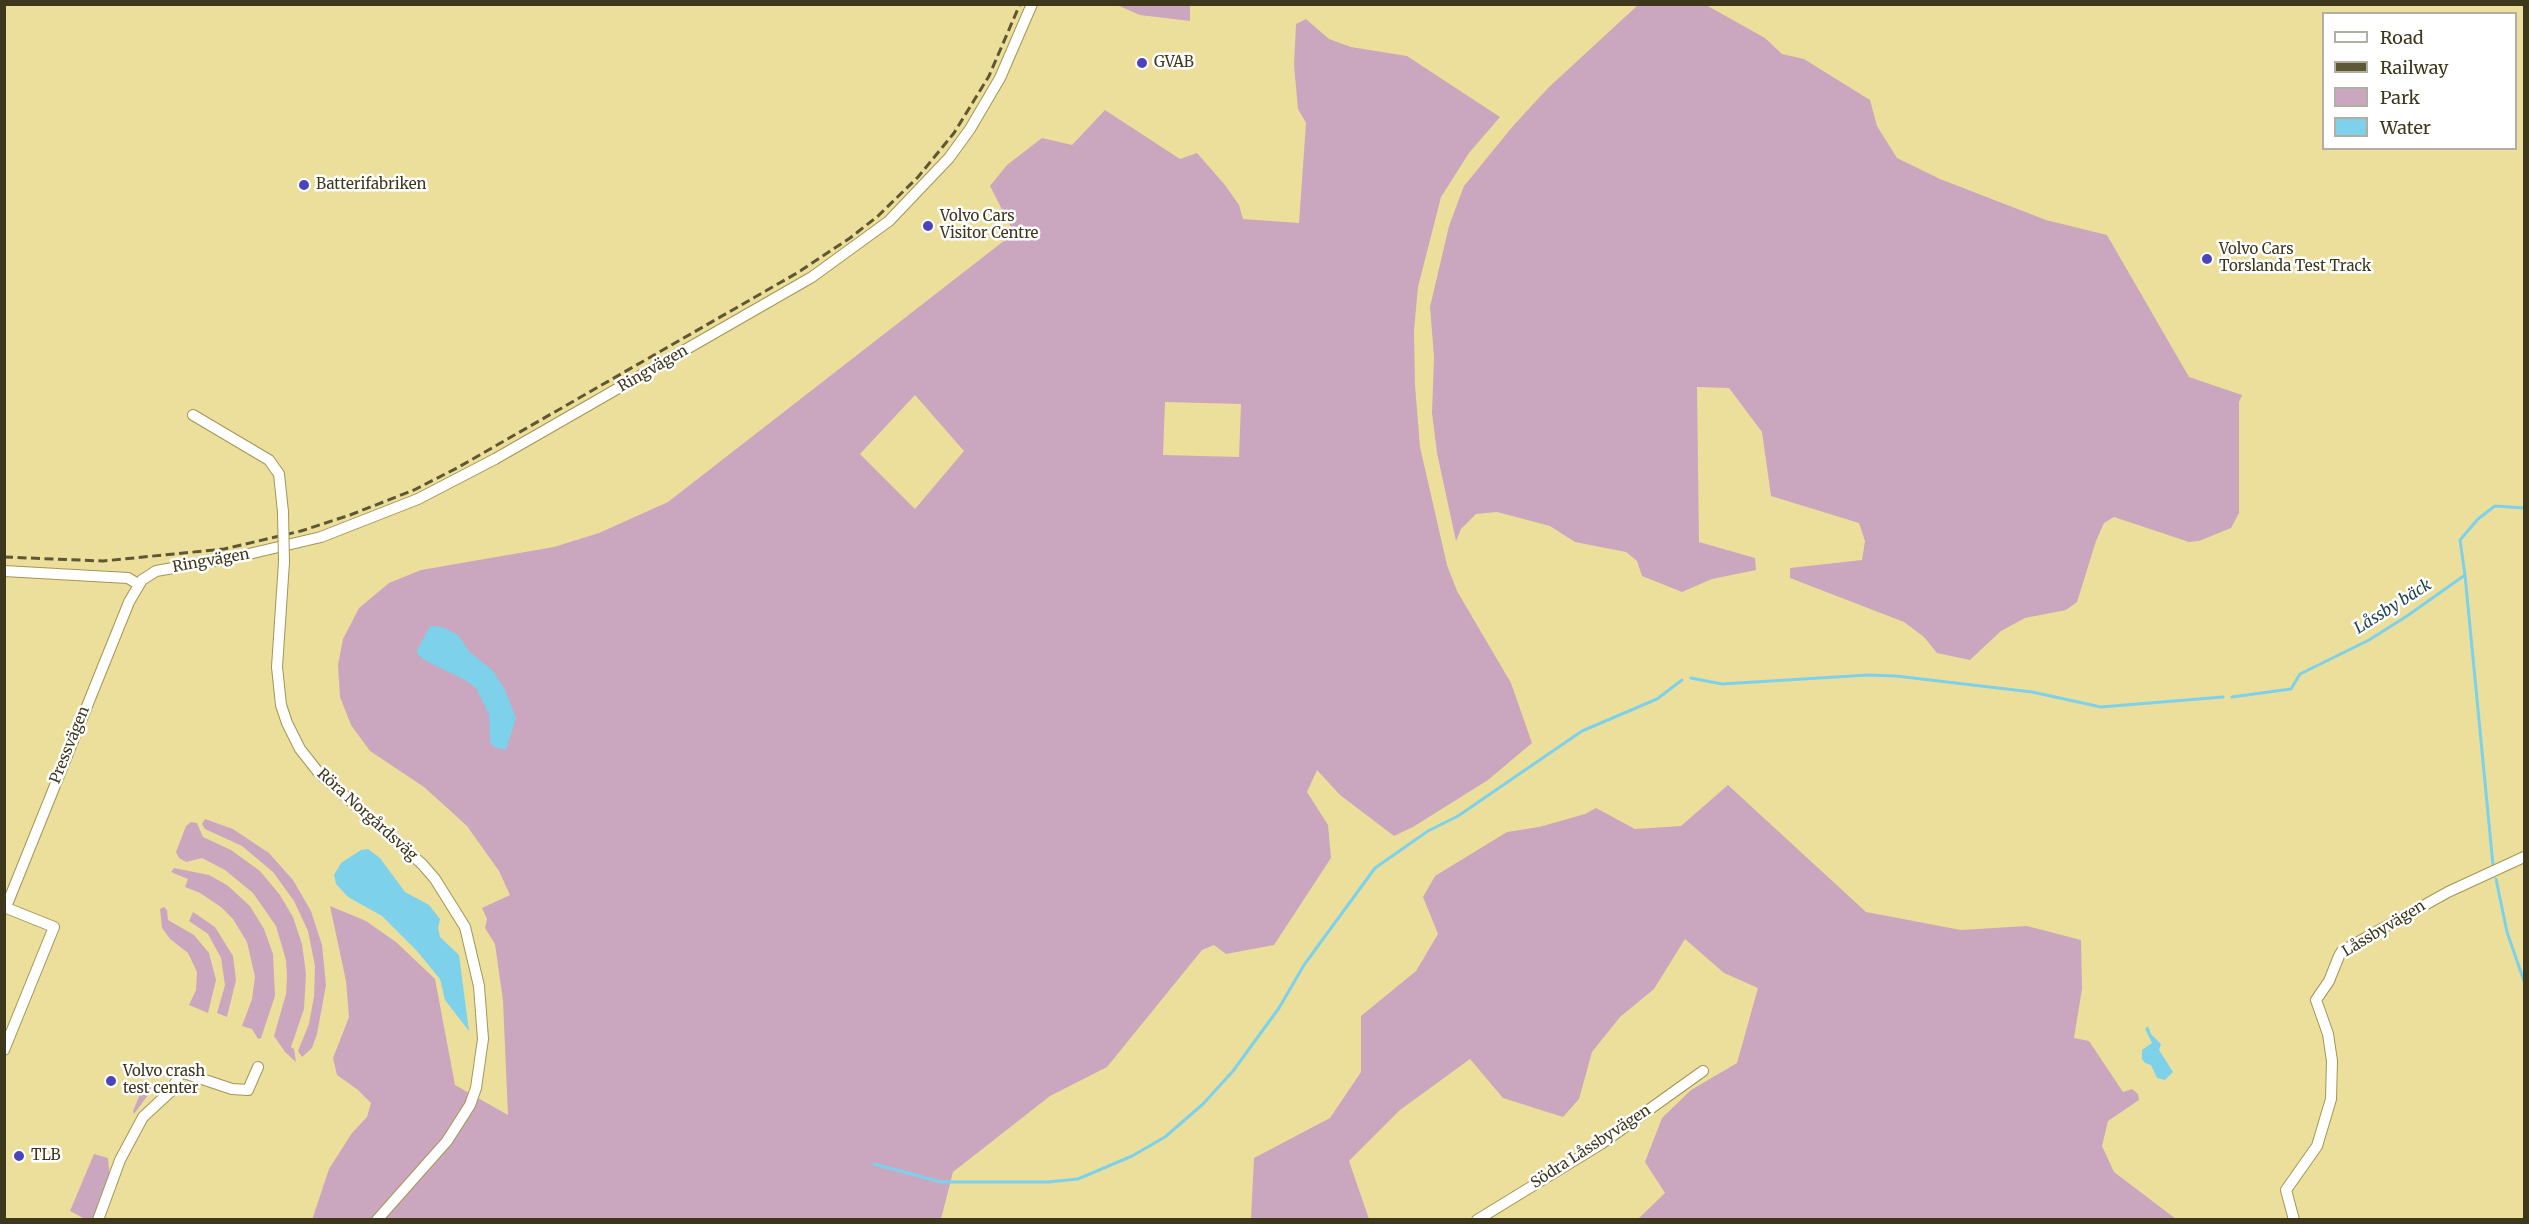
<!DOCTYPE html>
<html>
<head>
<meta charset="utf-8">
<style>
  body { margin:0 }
  #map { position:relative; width:2529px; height:1224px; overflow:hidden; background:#ecdf9b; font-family:Merriweather,serif }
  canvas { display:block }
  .frame { position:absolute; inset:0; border:6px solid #3d381c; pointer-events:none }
  .legend { position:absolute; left:2322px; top:12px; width:195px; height:138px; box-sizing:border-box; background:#fff; border:2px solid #b1afa4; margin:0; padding:8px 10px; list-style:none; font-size:18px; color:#3d381c }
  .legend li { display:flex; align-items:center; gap:12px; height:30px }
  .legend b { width:30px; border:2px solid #b1afa4 }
</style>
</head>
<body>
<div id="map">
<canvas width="2529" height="1224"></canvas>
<div class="frame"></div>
<ul class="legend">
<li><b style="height:8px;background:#fff"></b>Road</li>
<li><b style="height:8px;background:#5e5734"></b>Railway</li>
<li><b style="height:16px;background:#cba7bf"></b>Park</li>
<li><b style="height:16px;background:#7dd1ea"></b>Water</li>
</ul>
</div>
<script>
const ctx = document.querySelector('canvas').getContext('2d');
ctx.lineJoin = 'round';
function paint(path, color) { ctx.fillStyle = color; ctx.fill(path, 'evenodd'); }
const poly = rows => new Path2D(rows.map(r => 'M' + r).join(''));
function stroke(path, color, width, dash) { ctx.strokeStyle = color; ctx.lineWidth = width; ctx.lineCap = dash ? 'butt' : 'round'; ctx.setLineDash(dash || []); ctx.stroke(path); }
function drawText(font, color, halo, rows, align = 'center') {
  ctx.font = font + ' Merriweather,serif'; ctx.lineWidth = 5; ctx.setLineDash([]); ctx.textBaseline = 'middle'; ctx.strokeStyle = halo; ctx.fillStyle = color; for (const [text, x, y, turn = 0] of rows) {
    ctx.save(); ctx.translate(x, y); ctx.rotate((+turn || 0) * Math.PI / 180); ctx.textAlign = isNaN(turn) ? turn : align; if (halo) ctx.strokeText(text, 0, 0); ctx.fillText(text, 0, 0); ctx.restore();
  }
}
paint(poly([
  [1117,5,1190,5,1190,21,1140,15],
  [1638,5,1706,5,1765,38,1782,54,1804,59,1870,100,1877,126,1897,158,1940,179,2046,220,2107,235,2189,377,2242,395,2239,402,2239,513,2231,528,2199,541,2189,542,2114,517,2104,523,2096,541,2077,602,2066,610,2025,618,2001,631,1970,660,1937,653,1924,637,1904,622,1790,578,1790,568,1862,560,1865,541,1859,523,1771,496,1762,432,1729,388,1697,387,1699,542,1755,558,1756,570,1712,579,1682,592,1642,576,1637,561,1626,552,1575,542,1550,526,1497,512,1476,514,1461,529,1456,541,1437,453,1432,413,1434,357,1430,307,1449,226,1464,186,1513,126,1548,88],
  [1306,19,1329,39,1351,47,1407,56,1500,117,1469,153,1441,197,1418,287,1414,331,1415,385,1420,447,1447,565,1457,591,1511,683,1532,743,1488,780,1413,827,1394,836,1340,795,1317,770,1307,792,1328,825,1331,858,1274,945,1226,954,1214,945,1202,950,1107,1067,1050,1096,953,1172,941,1219,312,1220,329,1169,352,1133,367,1117,371,1103,358,1090,337,1075,333,1058,349,1017,346,981,330,906,366,921,396,942,435,979,455,1085,508,1115,503,1001,495,944,485,928,487,919,482,908,510,895,499,871,467,826,424,787,370,751,351,725,340,697,338,665,343,639,359,608,389,583,421,570,554,547,599,533,668,502,1014,233,990,186,1007,165,1042,138,1072,145,1105,110,1180,159,1197,153,1225,185,1239,205,1243,219,1299,223,1306,123,1298,109,1294,65,1296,24],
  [915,395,964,451,915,509,860,454],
  [1165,402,1241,404,1239,457,1163,455],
  [1728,785,1866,912,1961,930,2027,926,2081,940,2082,989,2074,1038,2089,1041,2123,1092,2132,1089,2138,1094,2139,1100,2108,1121,2102,1146,2114,1172,2176,1219,1638,1219,1665,1193,1645,1162,1662,1118,1691,1090,1737,1063,1758,988,1724,973,1685,939,1654,989,1620,1017,1592,1052,1579,1099,1563,1117,1503,1098,1470,1059,1400,1110,1349,1161,1369,1219,1251,1219,1254,1158,1330,1118,1361,1072,1361,1016,1416,971,1438,934,1423,897,1435,876,1507,832,1539,827,1585,814,1596,808,1635,829,1681,826],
  [205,819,233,829,269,853,293,880,311,911,322,945,326,985,317,1034,312,1048,302,1057,298,1051,309,1024,314,996,315,966,308,931,294,901,273,872,242,846,205,829,202,824],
  [191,822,197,823,203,837,231,850,260,871,280,895,293,917,302,944,306,974,304,1009,291,1047,294,1049,296,1062,285,1052,274,1036,286,994,287,977,286,960,276,926,253,893,225,870,202,858,186,862,179,858,176,852,186,826],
  [174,868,209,875,227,885,250,906,264,929,273,954,275,996,261,1038,258,1039,252,1029,242,1026,252,999,255,977,247,942,233,919,221,907,200,893,185,887,188,879,171,872],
  [164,907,167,910,168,920,194,935,209,953,216,980,208,1013,189,1005,196,990,197,972,188,953,170,939,162,928,160,909],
  [193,912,215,927,233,956,236,980,227,1017,217,1013,225,985,221,958,208,934,189,921],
  [151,1083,151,1091,134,1114,133,1111,143,1087],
  [94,1154,108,1158,110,1178,93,1219,85,1219,70,1211]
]), '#cba7bf');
paint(poly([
  [430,626,442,627,458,635,469,651,493,671,505,690,516,718,506,750,494,747,490,742,489,714,476,688,465,680,424,660,416,652],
  [368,849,380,858,405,892,429,905,440,919,438,928,440,937,459,955,469,1031,445,1000,440,979,417,951,382,916,348,897,336,884,334,875,341,863,361,850],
  [2148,1026,2151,1034,2161,1044,2159,1050,2173,1072,2165,1080,2157,1078,2151,1065,2145,1063,2142,1059,2142,1050,2152,1043,2145,1029]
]), '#7dd1ea');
stroke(poly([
  [2465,575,2493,865],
  [1691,678,1722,684,1868,675,1896,676,2032,692,2101,707,2223,697],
  [2232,697,2291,689,2300,674,2369,640,2407,616,2465,575,2460,540,2478,519,2495,506,2524,508],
  [2496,879,2507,932,2524,981],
  [874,1164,941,1182,1048,1182,1078,1179,1132,1156,1165,1137,1203,1104,1233,1071,1279,1008,1304,965,1375,868,1428,831,1458,816,1582,731,1657,699,1682,680]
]), '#7dd1ea', 3);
const minor = poly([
  [193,415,269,460,279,474,283,512],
  [284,562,277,667,281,705,287,723,300,749,319,773,422,864,435,879,465,927,479,986,483,1039,476,1088,470,1105,447,1141,377,1220],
  [4,571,128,578,138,584],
  [4,907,54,927,4,1050],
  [6,907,129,602,142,580,156,571,236,557,321,537,418,499,495,459,812,277,889,221,949,158,970,129,1000,78,1032,4],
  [98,1220,120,1160,143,1117,171,1091,181,1072,232,1089,248,1090,258,1067],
  [1477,1220,1601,1144,1703,1071],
  [2294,1220,2286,1190,2317,1146,2331,1099,2332,1061,2328,1034,2316,1000,2329,981,2339,956,2342,951,2448,892,2524,857]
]);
stroke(minor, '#a39654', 12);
stroke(minor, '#fff', 10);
stroke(poly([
  [4,557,103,561,224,549,301,531,350,515,414,490,457,468,797,273,850,238,878,216,918,177,954,133,989,76,1020,4]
]), '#5e5734', 3, [9, 4.5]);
const minorBridge = poly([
  [283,512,284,562]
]);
stroke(minorBridge, '#a39654', 12, []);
stroke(minorBridge, '#fff', 10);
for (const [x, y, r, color] of [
  [1142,63,6,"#4a45bb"],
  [304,185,6,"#4a45bb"],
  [928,226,6,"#4a45bb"],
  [2207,259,6,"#4a45bb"],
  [111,1081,6,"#4a45bb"],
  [19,1156,6,"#4a45bb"]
]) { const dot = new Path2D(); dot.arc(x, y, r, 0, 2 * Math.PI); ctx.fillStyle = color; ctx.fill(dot); stroke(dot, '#fff', 2); }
drawText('15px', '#3d381c', '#fff', [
  ["GVAB",1154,63],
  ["Batterifabriken",316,185],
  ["Volvo Cars",940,217],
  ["Visitor Centre",940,234],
  ["Volvo Cars",2219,250],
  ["Torslanda Test Track",2219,267],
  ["Volvo crash",123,1072],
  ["test center",123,1089],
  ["TLB",31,1156]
], 'left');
drawText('15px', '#3d381c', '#fff', [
  ["Ringvägen",653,369,-30],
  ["Ringvägen",211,561,-10],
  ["Pressvägen",70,745,-68],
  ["Röra Norgårdsväg",367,815,42],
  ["Låssbyvägen",2384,929,-31],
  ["Södra Låssbyvägen",1591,1147,-33]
]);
drawText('italic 16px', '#1c424d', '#fff', [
  ["Låssby bäck",2393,607,-32]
]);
</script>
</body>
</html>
